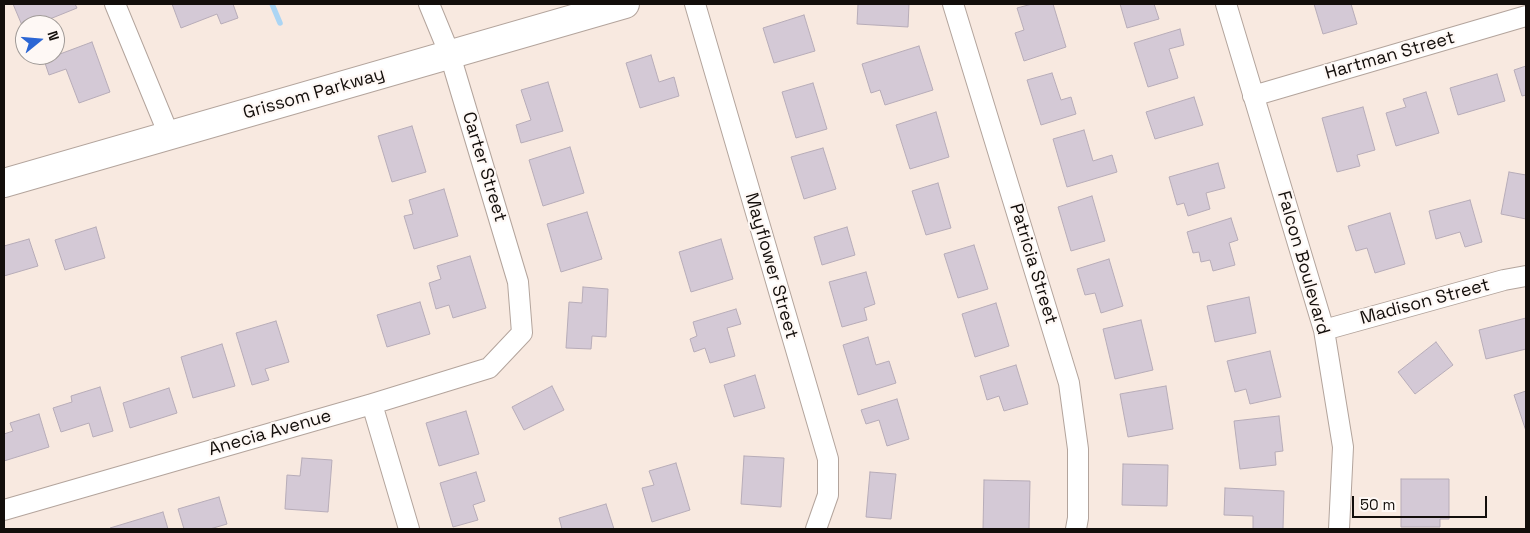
<!DOCTYPE html>
<html>
<head>
<meta charset="utf-8">
<style>
  body { margin:0 }
  #map { position:relative; width:1530px; height:533px; overflow:hidden; background:#f8e9e0; font-family:"Space Grotesk",sans-serif }
  canvas { display:block }
  .frame { position:absolute; inset:0; border:5px solid #130e0b; pointer-events:none }
  .north { position:absolute; left:15px; top:15px; width:50px; height:50px; box-sizing:border-box; background:#fef8f5; border:1px solid #a09a97; border-radius:50%; rotate:73deg; font-size:14px; font-weight:700; line-height:20px; text-align:center; color:#130e0b }
  .north::after { content:''; display:block; margin:auto; width:18px; height:22px; background:#2c66d4; clip-path:polygon(50% 0,100% 100%,50% 72%,0 100%) }
  .scale { position:absolute; left:1352px; top:496px; width:135px; height:22px; box-sizing:border-box; border:2px solid #130e0b; border-top:0; padding-left:6px; font-size:15px; line-height:18px; white-space:nowrap; color:#130e0b; -webkit-text-stroke:4px #fef8f5; paint-order:stroke }
</style>
</head>
<body>
<div id="map">
<canvas width="1530" height="533"></canvas>
<div class="frame"></div>
<div class="north">N</div>
<div class="scale">50 m</div>
</div>
<script>
const ctx = document.querySelector('canvas').getContext('2d');
ctx.lineJoin = 'round';
const poly = rows => new Path2D(rows.map(r => 'M' + r).join(''));
function stroke(path, color, width, dash) { ctx.strokeStyle = color; ctx.lineWidth = width; ctx.lineCap = dash ? 'butt' : 'round'; ctx.setLineDash(dash || []); ctx.stroke(path); }
function paint(path, color) { ctx.fillStyle = color; ctx.fill(path, 'evenodd'); }
function drawText(font, color, halo, rows, align = 'center') {
  ctx.font = font + ' "Space Grotesk",sans-serif'; ctx.lineWidth = 4.5; ctx.setLineDash([]); ctx.textBaseline = 'middle'; ctx.strokeStyle = halo; ctx.fillStyle = color; for (const [text, x, y, turn = 0] of rows) {
    ctx.save(); ctx.translate(x, y); ctx.rotate((+turn || 0) * Math.PI / 180); ctx.textAlign = isNaN(turn) ? turn : align; if (halo) ctx.strokeText(text, 0, 0); ctx.fillText(text, 0, 0); ctx.restore();
  }
}
stroke(poly([
  [272,4,280,23]
]), '#abd5f4', 5.5);
const building = poly([
  [13,4,75,4,77,8,35,25,25,25,24,30,13,4],
  [172,4,233,4,238,18,221,24,217,14,181,28,172,4],
  [858,4,909,4,908,27,857,24,858,4],
  [1032,4,1053,4,1066,47,1024,61,1015,33,1024,30,1017,8,1032,4],
  [1120,4,1154,4,1159,19,1127,28,1120,4],
  [1314,4,1351,4,1357,24,1323,34,1314,4],
  [804,15,815,51,774,63,763,28,804,15],
  [1180,29,1184,45,1169,49,1178,78,1148,87,1134,43,1180,29],
  [92,42,110,92,79,103,66,69,49,75,44,60,92,42],
  [919,46,933,90,885,105,880,90,871,93,862,64,919,46],
  [651,55,659,82,674,77,679,96,640,108,626,63,651,55],
  [1526,66,1526,95,1522,96,1514,70,1526,66],
  [1052,73,1061,100,1071,97,1076,114,1041,125,1027,80,1052,73],
  [1497,74,1505,101,1458,115,1450,88,1497,74],
  [548,82,563,131,521,143,516,125,531,120,521,90,548,82],
  [813,83,827,129,796,138,782,92,813,83],
  [1426,92,1439,133,1396,146,1386,113,1406,107,1403,99,1426,92],
  [1194,97,1203,125,1155,139,1146,112,1194,97],
  [1363,107,1375,150,1357,155,1360,166,1337,172,1322,118,1363,107],
  [936,112,949,157,910,169,896,125,936,112],
  [412,126,426,172,392,182,378,136,412,126],
  [1084,130,1093,161,1112,155,1117,172,1067,187,1053,139,1084,130],
  [570,147,584,193,543,206,529,160,570,147],
  [823,148,836,189,804,199,791,157,823,148],
  [1218,163,1225,188,1206,193,1210,209,1188,216,1184,203,1177,205,1169,177,1218,163],
  [1509,172,1526,175,1526,219,1501,214,1509,172],
  [938,183,951,228,926,235,912,191,938,183],
  [444,189,458,236,414,249,404,216,413,214,409,200,444,189],
  [1092,196,1105,241,1071,251,1058,207,1092,196],
  [1470,200,1482,242,1465,247,1460,232,1436,239,1429,211,1470,200],
  [587,212,602,259,561,272,547,224,587,212],
  [1390,213,1405,264,1375,273,1367,248,1356,251,1348,226,1390,213],
  [1231,218,1238,240,1229,243,1235,265,1213,271,1210,260,1201,262,1199,252,1193,253,1187,232,1231,218],
  [96,227,105,258,65,270,55,240,96,227],
  [847,227,855,255,822,265,814,237,847,227],
  [29,239,38,266,4,276,4,246,29,239],
  [721,239,733,279,691,292,679,252,721,239],
  [974,245,988,289,958,298,944,254,974,245],
  [470,256,486,308,453,318,449,305,436,309,429,283,441,279,437,266,470,256],
  [1109,259,1123,306,1101,313,1095,293,1085,295,1077,269,1109,259],
  [866,272,875,304,864,308,867,320,842,327,829,282,866,272],
  [583,287,608,289,606,337,592,336,591,349,566,348,569,302,582,303,583,287],
  [1249,297,1256,333,1215,342,1207,306,1249,297],
  [420,302,430,334,387,347,377,315,420,302],
  [996,303,1009,346,975,357,962,314,996,303],
  [736,309,741,324,727,328,735,356,710,363,705,348,694,352,690,339,697,336,693,322,736,309],
  [1526,318,1526,349,1486,359,1479,330,1526,318],
  [1141,320,1153,370,1115,379,1103,329,1141,320],
  [276,321,289,362,265,369,269,380,252,385,236,333,276,321],
  [868,337,876,365,889,361,896,383,858,395,843,345,868,337],
  [1436,342,1453,365,1415,394,1398,372,1436,342],
  [222,344,235,386,193,398,181,357,222,344],
  [1270,351,1281,397,1250,404,1246,389,1235,392,1227,361,1270,351],
  [1016,365,1028,404,1004,411,999,396,987,400,980,376,1016,365],
  [755,375,765,408,734,417,724,385,755,375],
  [552,386,564,410,524,430,512,407,552,386],
  [1166,386,1173,429,1128,437,1120,394,1166,386],
  [100,387,113,431,93,437,89,423,61,432,53,408,72,402,71,396,100,387],
  [169,388,177,413,130,428,123,403,169,388],
  [1526,391,1526,431,1514,395,1526,391],
  [897,399,909,439,887,446,879,420,866,424,861,410,897,399],
  [466,411,479,454,439,466,426,423,466,411],
  [39,414,49,447,4,461,4,434,13,431,10,423,39,414],
  [1279,416,1283,451,1275,452,1276,465,1240,469,1234,421,1279,416],
  [744,456,784,458,781,507,741,504,744,456],
  [302,458,332,460,328,512,285,509,287,475,300,476,302,458],
  [676,463,690,510,652,522,642,488,654,485,649,471,676,463],
  [1123,464,1168,465,1167,506,1122,505,1123,464],
  [476,472,485,501,473,505,478,520,453,527,440,483,476,472],
  [870,472,896,474,891,519,866,517,870,472],
  [1401,479,1449,479,1449,519,1440,519,1440,527,1401,527,1401,479],
  [984,480,1030,481,1029,529,983,529,984,480],
  [1225,488,1284,491,1283,529,1253,529,1253,516,1224,515,1225,488],
  [219,497,227,524,210,529,184,529,178,509,219,497],
  [606,504,614,529,562,529,559,518,606,504],
  [163,512,168,529,111,529,110,528,163,512]
]);
paint(building, '#d4c9d6');
stroke(building, '#b7acb8', 1);
const street = poly([
  [115,4,169,135],
  [695,4,828,459,828,495,816,529],
  [953,4,1069,383,1078,449,1078,518,1076,529],
  [1226,4,1324,330,1343,447,1339,529],
  [1253,96,1526,16],
  [1324,330,1504,280,1526,276],
  [372,404,409,529],
  [4,510,372,404,489,368,522,333,518,282,450,55,429,4]
]);
const secondary = poly([
  [4,183,625,4]
]);
stroke(street, '#b3a49c', 22);
stroke(secondary, '#b3a49c', 30);
stroke(street, '#fff', 20);
stroke(secondary, '#fff', 28);
drawText('18px', '#130e0b', '#fef8f5', [
  ["Hartman Street",1390,56,-16],
  ["Grissom Parkway",314,94,-16],
  ["Carter Street",484,167,73],
  ["Falcon Boulevard",1303,263,74],
  ["Patricia Street",1033,264,73],
  ["Mayflower Street",771,266,74],
  ["Madison Street",1425,302,-15],
  ["Anecia Avenue",270,433,-16]
]);
</script>
</body>
</html>
